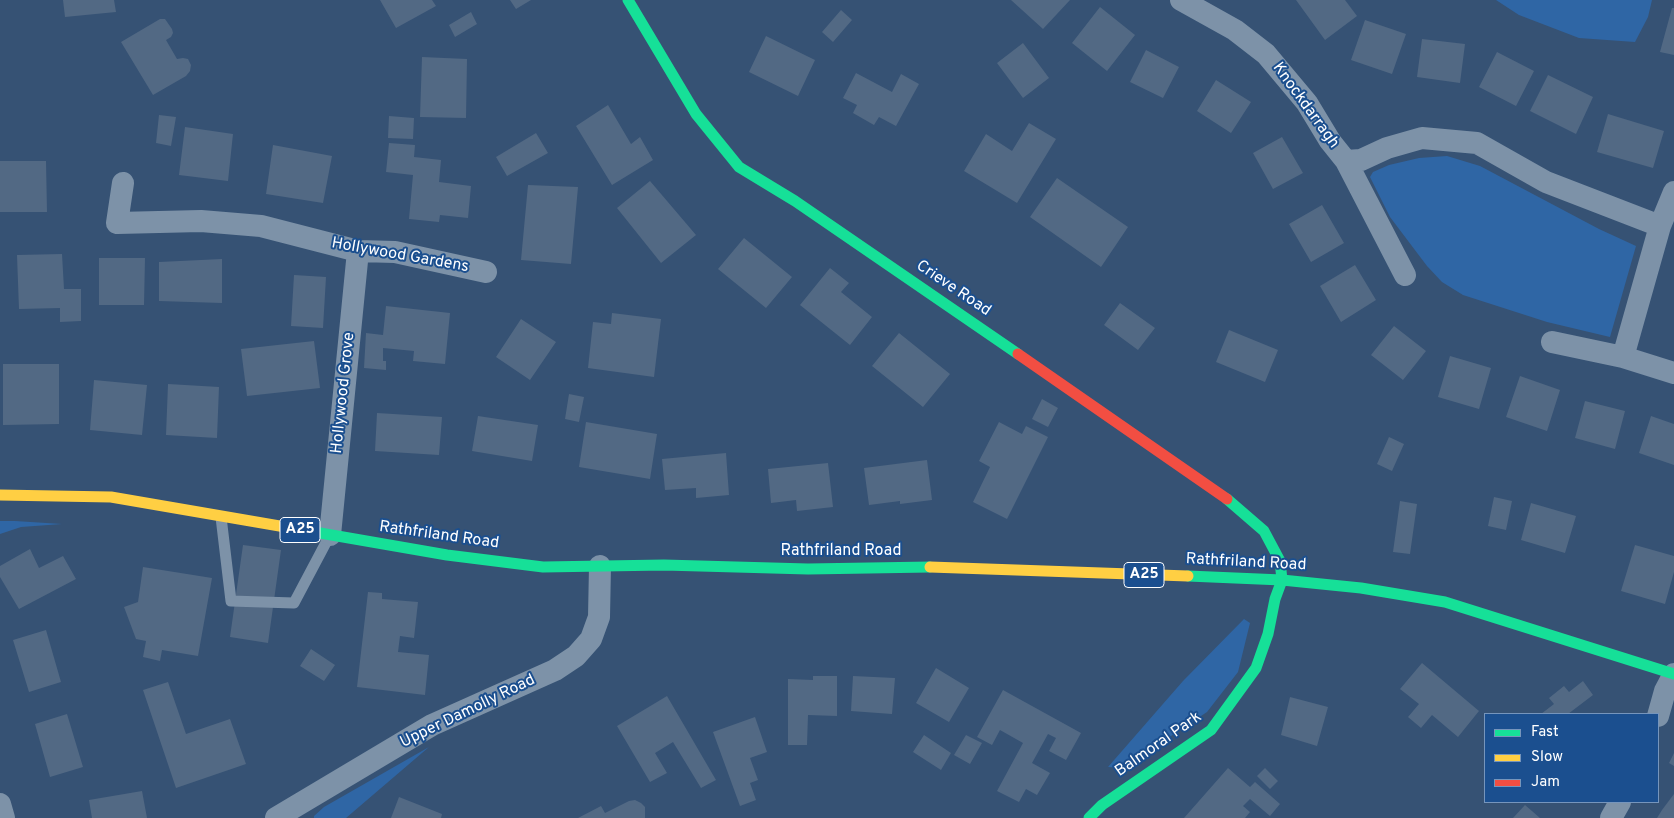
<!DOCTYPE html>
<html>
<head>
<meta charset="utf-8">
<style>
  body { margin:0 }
  #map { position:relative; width:1674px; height:818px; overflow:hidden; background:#365274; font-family:Overpass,sans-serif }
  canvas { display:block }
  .legend { position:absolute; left:1484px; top:713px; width:175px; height:90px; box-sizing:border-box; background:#1b4f8f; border:1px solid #7695bc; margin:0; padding:6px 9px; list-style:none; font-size:15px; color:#fff }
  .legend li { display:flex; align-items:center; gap:10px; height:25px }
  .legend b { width:25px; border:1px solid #7695bc }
</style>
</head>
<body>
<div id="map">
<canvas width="1674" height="818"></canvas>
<ul class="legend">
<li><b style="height:6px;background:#16e098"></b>Fast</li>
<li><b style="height:6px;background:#ffcf43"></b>Slow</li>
<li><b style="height:6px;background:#f24e42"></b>Jam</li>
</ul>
</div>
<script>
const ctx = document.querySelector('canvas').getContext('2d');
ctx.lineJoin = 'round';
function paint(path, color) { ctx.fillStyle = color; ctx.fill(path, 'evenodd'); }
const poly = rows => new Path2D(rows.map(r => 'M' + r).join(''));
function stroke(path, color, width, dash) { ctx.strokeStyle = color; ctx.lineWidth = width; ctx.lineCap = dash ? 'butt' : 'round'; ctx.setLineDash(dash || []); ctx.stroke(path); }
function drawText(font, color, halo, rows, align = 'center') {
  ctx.font = font + ' Overpass,sans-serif'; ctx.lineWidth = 4; ctx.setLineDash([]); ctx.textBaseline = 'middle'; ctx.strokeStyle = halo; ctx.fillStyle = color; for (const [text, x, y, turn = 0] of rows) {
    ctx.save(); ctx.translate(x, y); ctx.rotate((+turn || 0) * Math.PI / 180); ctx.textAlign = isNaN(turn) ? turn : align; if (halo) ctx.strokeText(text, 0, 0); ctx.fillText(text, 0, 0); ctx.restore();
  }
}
paint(poly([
  [1496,0,1652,0,1648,17,1635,42,1579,38,1519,15],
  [1447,156,1480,166,1599,229,1636,246,1610,337,1547,322,1463,295,1442,282,1427,266,1390,217,1370,177,1373,172,1389,165,1419,158],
  [0,521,15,521,62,524,21,527,0,534],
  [1244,619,1250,623,1238,672,1207,712,1123,768,1108,767,1183,681],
  [429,747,346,818,314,818,314,816,324,807]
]), '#2f66a5');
paint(poly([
  [63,0,114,0,116,12,65,17],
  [380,0,432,0,436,6,396,28],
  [510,0,531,0,516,9],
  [1011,0,1070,0,1043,29],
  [1296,0,1345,0,1357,16,1325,40],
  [1100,7,1135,35,1107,71,1072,43],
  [1672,8,1674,8,1674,55,1660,52],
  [841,10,852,20,833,42,822,32],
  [471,12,477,24,455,37,449,25],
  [160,19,165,19,172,29,173,33,171,37,166,40,177,59,183,58,188,59,191,65,190,71,186,76,153,95,121,42],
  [1365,20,1406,34,1392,74,1351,60],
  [766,36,815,60,798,96,749,72],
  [1422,39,1465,44,1460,83,1417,77],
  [1023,43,1049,78,1023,98,997,63],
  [1146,50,1179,67,1163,98,1130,82],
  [1497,52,1534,71,1516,106,1479,87],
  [422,57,467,59,466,118,420,117],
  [856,73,892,92,901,74,919,84,896,126,879,117,874,125,853,113,857,105,843,98],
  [1548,75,1593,97,1576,134,1530,111],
  [1216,80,1251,102,1231,133,1197,111],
  [608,105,631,144,640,137,653,160,612,185,576,126],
  [1608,114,1664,131,1653,168,1597,152],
  [159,115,176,117,171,146,156,143],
  [389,116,414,118,413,139,388,138],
  [1029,123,1056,139,1017,203,964,171,986,134,1012,151],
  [185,127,233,134,228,181,179,175],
  [536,133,548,153,507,176,496,157],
  [1282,137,1303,173,1273,189,1253,153],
  [389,143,415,145,414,157,441,160,439,182,471,186,468,218,440,215,439,222,409,219,413,175,386,172],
  [273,145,332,156,323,203,266,194],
  [0,161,46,161,47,212,0,212],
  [1057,178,1128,227,1101,267,1030,217],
  [650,181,696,235,661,263,617,208],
  [528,185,578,187,571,264,521,260],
  [1322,205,1344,243,1311,262,1289,224],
  [744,238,792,277,766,308,718,269],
  [62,254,64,289,81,289,81,321,60,322,60,308,19,309,17,255],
  [99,258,145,258,144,305,99,305],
  [222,259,222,303,159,301,159,262],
  [1355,265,1376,300,1341,322,1320,286],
  [830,268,849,283,841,292,872,317,850,345,800,305],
  [294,275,326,277,323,328,291,326],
  [1120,303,1155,328,1138,350,1104,325],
  [386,306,450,313,445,364,413,361,414,351,383,348,383,361,386,361,386,370,364,368,366,333,383,335],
  [612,313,661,319,654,377,588,368,593,322,611,324],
  [521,319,556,342,530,380,496,357],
  [1394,326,1426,351,1403,380,1371,355],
  [1229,330,1278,350,1265,382,1216,362],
  [899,333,950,374,923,407,872,366],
  [314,341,320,388,247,396,241,349],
  [1450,356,1491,368,1479,409,1438,397],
  [3,364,59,364,59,424,3,425],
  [1520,376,1560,390,1547,431,1506,417],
  [94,380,147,385,142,435,90,430],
  [168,384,219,387,217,438,166,435],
  [569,394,584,397,579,422,565,419],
  [1042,399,1058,408,1048,427,1032,419],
  [1585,401,1625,411,1615,449,1575,438],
  [377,413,442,417,439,455,375,451],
  [478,416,538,425,532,461,472,451],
  [1651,416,1674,424,1674,465,1639,453],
  [586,422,657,434,650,479,579,467],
  [999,422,1022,434,1026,426,1048,437,1007,519,973,502,990,467,979,461],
  [1389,437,1404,444,1392,471,1377,464],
  [726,453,729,495,696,498,696,488,665,490,662,459],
  [927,460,932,500,900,504,900,501,869,505,864,468],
  [828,463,833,507,797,511,796,500,771,503,768,469],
  [1494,497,1512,501,1506,530,1488,526],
  [1400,501,1417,504,1410,554,1393,552],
  [1531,503,1576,516,1565,553,1521,540],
  [243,545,281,550,268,643,230,637],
  [1635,545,1674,556,1674,572,1665,604,1621,591],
  [30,549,39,568,63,556,76,579,19,609,0,577,0,566],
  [143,567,212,578,198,656,162,650,160,661,143,657,146,641,136,639,124,607,138,602],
  [368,592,382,593,382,599,418,602,414,638,400,636,398,652,429,655,425,695,357,687],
  [46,630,61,682,29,692,13,640],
  [311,649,335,665,324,681,300,666],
  [1422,663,1479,711,1458,737,1432,715,1421,728,1408,717,1419,704,1400,689],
  [936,668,969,688,949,722,916,703],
  [813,676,837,676,837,716,808,715,807,745,788,745,788,679,813,680],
  [853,676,895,678,892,714,851,711],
  [1583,681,1593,695,1568,714,1541,714,1554,704,1549,698,1564,686,1569,692],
  [168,682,186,734,230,719,246,764,176,788,143,690],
  [1003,690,1081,733,1066,760,1049,751,1056,738,1048,734,1032,763,1050,773,1037,795,1026,789,1019,802,997,791,1023,743,1000,730,992,745,977,737],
  [667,696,716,780,701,788,673,742,655,753,667,773,650,782,617,726],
  [1290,697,1328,707,1317,746,1281,735],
  [67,714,83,767,50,777,35,724],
  [755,717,767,752,750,758,758,780,750,783,756,800,740,806,713,732],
  [924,735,951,753,941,770,913,752],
  [966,735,982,743,970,764,954,755],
  [1674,753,1674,766,1669,763],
  [1228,768,1250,787,1255,782,1280,804,1270,816,1250,799,1243,806,1250,812,1245,818,1184,818],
  [1265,768,1278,781,1270,789,1257,776],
  [142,791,147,818,92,818,89,800],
  [1674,794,1674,818,1657,818,1662,810],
  [399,797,442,814,441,818,391,818],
  [635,800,641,803,645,807,645,818,578,818,601,806,605,813,629,801],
  [1525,805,1540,818,1513,818]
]), '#526984');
stroke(poly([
  [221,517,231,601,294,603,330,535]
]), '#7d92a8', 11);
stroke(poly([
  [1181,0,1235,30,1266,54,1307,103,1330,141,1346,161,1361,160,1387,148,1422,138,1477,143,1546,182,1660,226],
  [1346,161,1405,275],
  [123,183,117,223,201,221,261,226,358,251,395,252,486,272],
  [1674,192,1660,226,1623,357,1674,373],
  [1552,342,1623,357],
  [330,535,358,251],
  [1658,716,1665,691,1674,674],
  [0,804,4,818],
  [276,818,432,725,555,670,576,656,591,639,599,617,600,566],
  [1611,818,1620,802]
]), '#7d92a8', 22);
stroke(poly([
  [628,0,696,114,739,167,795,201,1018,354],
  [297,529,447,555,543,567,664,565,808,569,930,567],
  [1188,576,1282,580,1361,588,1445,602,1674,674],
  [1089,818,1102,805,1211,730,1256,668,1268,634,1275,599,1282,580,1280,561,1264,531,1227,499]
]), '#16e098', 11);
stroke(poly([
  [0,495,111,497,297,529],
  [930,567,1188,576]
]), '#ffcf43', 11);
stroke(poly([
  [1018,354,1227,499]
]), '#f24e42', 11);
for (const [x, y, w] of [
  [300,530,40],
  [1144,575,40]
]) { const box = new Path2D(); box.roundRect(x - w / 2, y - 12.5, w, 25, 4); ctx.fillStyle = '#1b4f8f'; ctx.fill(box); stroke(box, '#fff', 1); }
drawText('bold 15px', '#fff', null, [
  ["A25",300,530],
  ["A25",1144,575]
]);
drawText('16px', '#fff', '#1b4f8f', [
  ["Knockdarragh",1305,106,54],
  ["Hollywood Gardens",400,256,10],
  ["Crieve Road",953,289,34],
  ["Hollywood Grove",344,393,-84],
  ["Rathfriland Road",439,536,8],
  ["Rathfriland Road",841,552],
  ["Rathfriland Road",1246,563,3],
  ["Upper Damolly Road",468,712,-26],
  ["Balmoral Park",1159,745,-35]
]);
</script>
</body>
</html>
